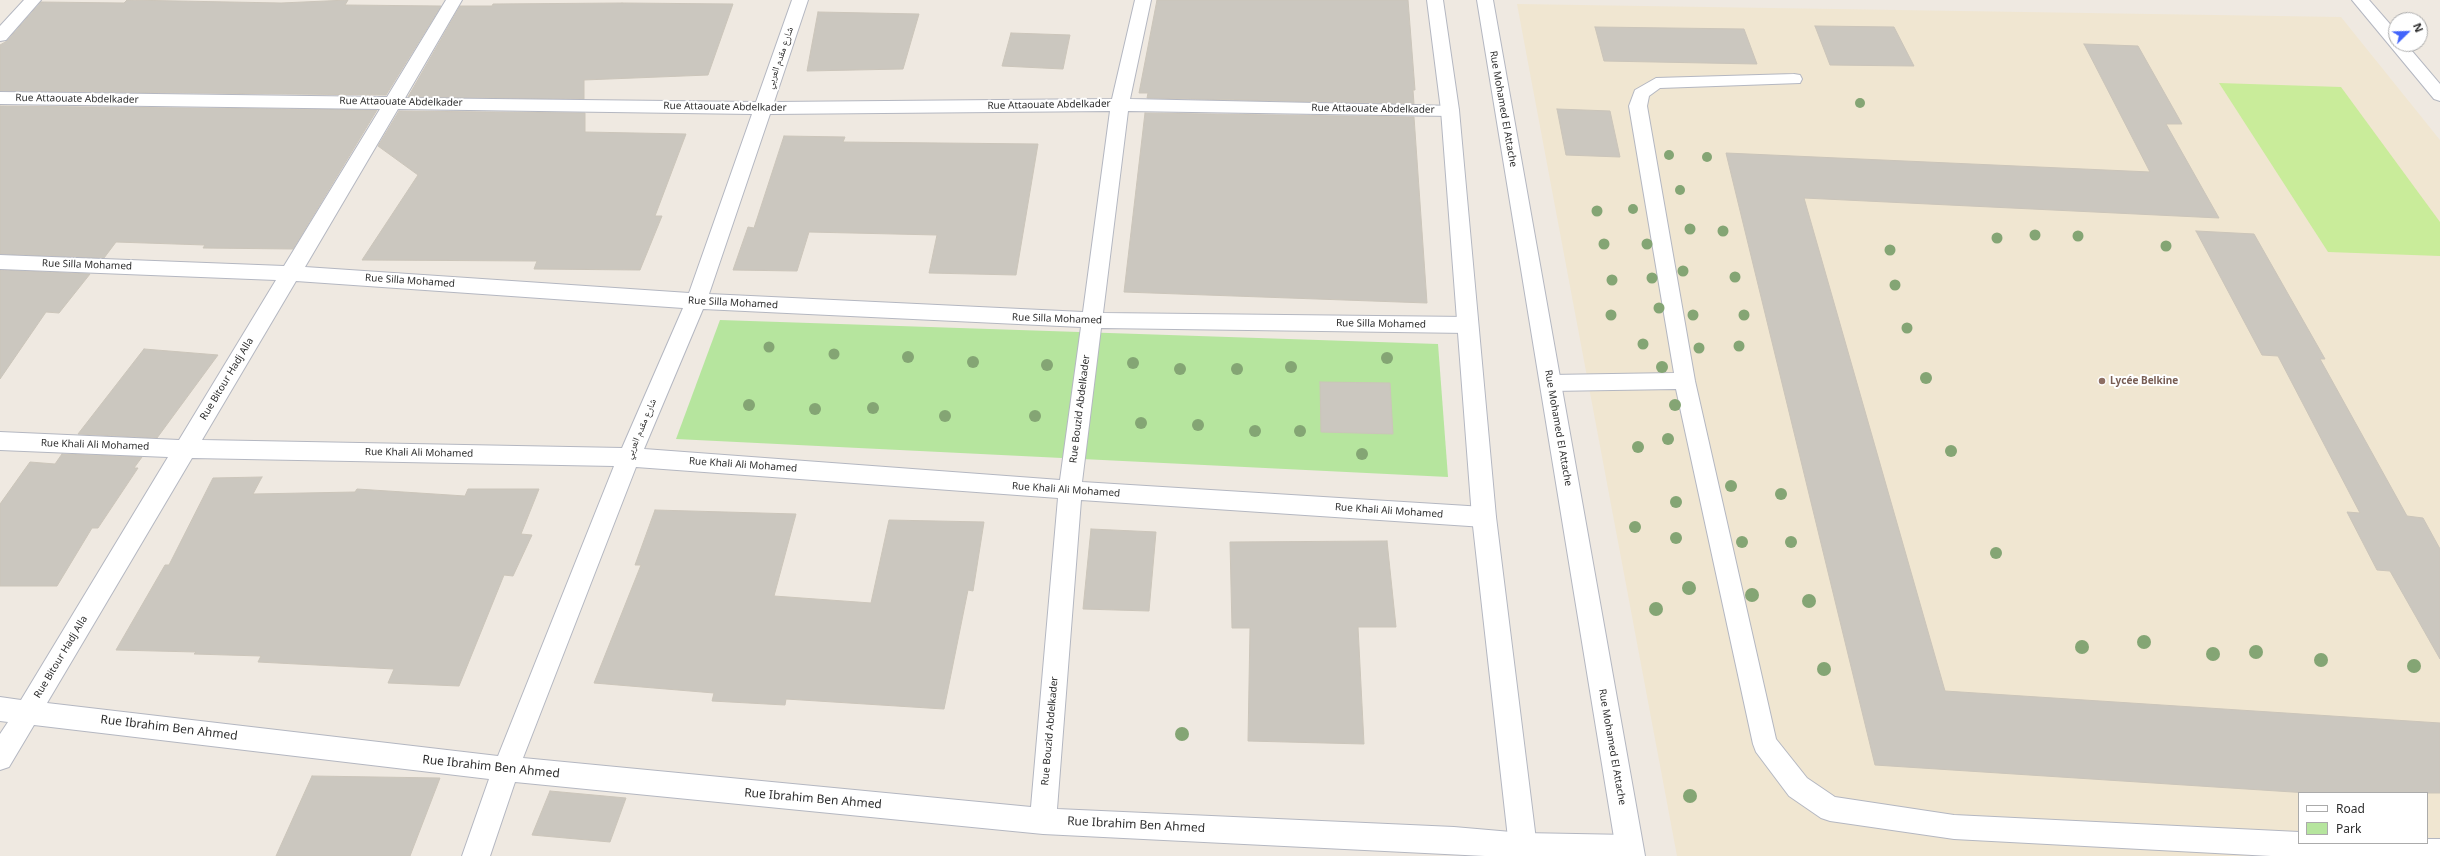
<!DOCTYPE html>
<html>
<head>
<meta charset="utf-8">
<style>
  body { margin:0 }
  #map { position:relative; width:2440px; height:856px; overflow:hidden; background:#efe9e1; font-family:"Noto Sans",sans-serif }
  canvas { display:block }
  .legend { position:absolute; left:2298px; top:792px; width:130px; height:52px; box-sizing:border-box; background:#fff; border:1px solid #ababab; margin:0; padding:5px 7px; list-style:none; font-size:12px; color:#2e2e2e }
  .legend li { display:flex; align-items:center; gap:8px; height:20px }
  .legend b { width:20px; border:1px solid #ababab }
  .north { position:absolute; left:2388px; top:12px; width:40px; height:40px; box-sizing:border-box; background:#fff; border:1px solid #ababab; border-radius:50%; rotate:67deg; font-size:11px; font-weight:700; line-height:16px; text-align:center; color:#2e2e2e }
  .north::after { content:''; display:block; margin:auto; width:14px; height:18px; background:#4264fb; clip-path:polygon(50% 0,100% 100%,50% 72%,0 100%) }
</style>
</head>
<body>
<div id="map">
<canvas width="2440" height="856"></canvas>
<ul class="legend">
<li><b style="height:5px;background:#fff"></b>Road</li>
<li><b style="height:11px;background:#b6e59e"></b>Park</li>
</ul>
<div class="north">N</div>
</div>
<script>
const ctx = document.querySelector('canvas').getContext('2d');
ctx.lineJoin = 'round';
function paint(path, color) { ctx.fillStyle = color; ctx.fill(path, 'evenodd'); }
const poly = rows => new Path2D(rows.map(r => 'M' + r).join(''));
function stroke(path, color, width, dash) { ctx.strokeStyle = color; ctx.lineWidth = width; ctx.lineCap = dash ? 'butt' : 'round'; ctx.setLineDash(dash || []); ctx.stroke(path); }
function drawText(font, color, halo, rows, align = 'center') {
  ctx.font = font + ' "Noto Sans","Noto Naskh Arabic",sans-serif'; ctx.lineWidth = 4; ctx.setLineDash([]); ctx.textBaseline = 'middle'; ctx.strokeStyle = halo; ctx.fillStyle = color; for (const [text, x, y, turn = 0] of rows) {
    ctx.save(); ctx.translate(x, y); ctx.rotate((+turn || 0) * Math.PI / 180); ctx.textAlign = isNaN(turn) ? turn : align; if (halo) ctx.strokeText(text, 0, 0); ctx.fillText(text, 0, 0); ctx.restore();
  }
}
paint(poly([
  [1517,4,2341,17,2440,140,2440,856,1677,856],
  [2299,793,2427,793,2427,843,2299,843]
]), '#f0e6d1');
paint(poly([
  [720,320,1438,344,1448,477,676,439]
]), '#b6e59e');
paint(poly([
  [2219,83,2341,87,2440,222,2440,256,2328,252]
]), '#c9ec9a');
const building = poly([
  [127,0,281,3,348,0,345,5,441,6,386,95,0,91,0,45,7,41,41,2,124,3,127,0],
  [1157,0,1408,0,1415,90,1413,90,1414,104,1147,98,1148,93,1139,93,1157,0],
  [622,3,733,4,708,75,584,80,584,99,408,97,460,6,492,6,493,4,622,3],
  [818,12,919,14,903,69,807,71,818,12],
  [1815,26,1894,27,1914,66,1830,65,1815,26],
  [1595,27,1744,29,1757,64,1604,61,1595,27],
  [1011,33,1070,35,1063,69,1002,66,1011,33],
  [2084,44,2138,46,2182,124,2166,124,2219,218,1804,198,1945,691,2440,723,2440,793,2308,793,1875,765,1726,153,2150,172,2084,44],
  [0,106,377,110,293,249,203,248,205,245,116,242,104,258,0,254,0,106],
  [1557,109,1610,111,1620,157,1566,155,1557,109],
  [399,111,585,113,585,132,686,134,655,216,662,216,640,270,534,269,537,261,362,260,418,175,378,146,399,111],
  [1145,113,1414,117,1427,303,1124,292,1145,113],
  [784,136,845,137,843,142,1038,144,1016,275,929,273,937,235,809,232,797,271,733,270,748,227,754,228,784,136],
  [2196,231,2254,234,2325,359,2320,359,2407,516,2423,518,2440,549,2440,659,2390,571,2377,570,2347,512,2360,513,2278,356,2262,355,2196,231],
  [0,270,90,274,59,313,46,312,0,379,0,270],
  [144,349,218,355,157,438,78,434,144,349],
  [1320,382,1390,383,1393,434,1321,432,1320,382],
  [62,454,142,457,134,468,138,468,98,528,92,528,57,586,0,586,0,504,30,462,55,464,62,454],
  [262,477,253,494,355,492,357,489,465,496,468,489,539,489,521,534,532,535,513,576,504,575,459,686,388,683,394,669,258,662,261,656,194,654,196,652,116,650,165,565,169,565,213,478,262,477],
  [655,510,796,514,774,596,871,603,889,520,984,522,973,591,968,590,944,709,786,699,785,705,712,701,714,693,594,683,641,565,635,565,655,510],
  [1091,529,1156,532,1149,611,1083,609,1091,529],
  [1387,541,1396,627,1358,627,1364,744,1248,741,1250,628,1232,628,1230,542,1387,541],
  [312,776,440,778,410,856,276,856,312,776],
  [550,791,626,798,610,842,532,835,550,791]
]);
paint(building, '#cbc7bf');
stroke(building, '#cbc5ba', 1);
const service = poly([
  [1794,74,1800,75,1802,79,1800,83,1660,88,1649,96,1647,106,1695,381,1776,739,1807,778,1835,797,1954,815,2299,832,2299,843,2427,843,2427,839,2440,839,2440,856,2271,856,1954,839,1830,821,1821,818,1789,796,1756,752,1753,744,1676,389,1550,391,1543,389,1540,383,1543,377,1550,375,1674,373,1629,106,1635,90,1656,78,1794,74]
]);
const minor = poly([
  [24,0,41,0,6,40,0,41,0,26,24,0],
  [446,0,462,0,405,98,756,102,792,0,808,0,774,102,1112,99,1135,0,1151,0,1130,99,1456,106,1459,110,1456,114,1450,116,1128,111,1103,313,1468,317,1475,320,1478,325,1475,330,1468,333,1101,328,1082,482,1484,507,1492,510,1496,517,1492,524,1484,527,1081,500,1057,809,1454,827,1523,833,1629,835,1639,839,1643,848,1639,856,1485,856,1043,834,515,782,490,856,462,856,489,779,34,725,9,767,0,770,0,734,8,722,0,721,0,697,21,700,168,457,0,450,0,432,179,440,276,280,0,269,0,255,284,266,380,109,0,104,0,92,387,97,446,0],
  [398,109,752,114,689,293,305,267,398,109],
  [1110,111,1083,312,709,294,770,114,1110,111],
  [296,281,683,308,622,448,202,440,296,281],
  [703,309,1081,327,1060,480,644,449,703,309],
  [192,458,614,466,498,756,47,703,192,458],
  [636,467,1058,498,1031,807,523,758,636,467],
  [2352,0,2369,0,2396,31,2396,44,2406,44,2440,84,2440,101,2434,99,2352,0]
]);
const tertiary = poly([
  [1427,0,1443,0,1459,110,1496,517,1538,856,1510,856,1472,517,1441,110,1427,0],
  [1477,0,1493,0,1645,856,1617,856,1477,0]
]);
stroke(service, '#b4b7c1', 2);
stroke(minor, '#b4b7c1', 2);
stroke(tertiary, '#b4b7c1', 2);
paint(service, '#fff');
paint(minor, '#fff');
paint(tertiary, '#fff');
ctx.fillStyle = '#84a574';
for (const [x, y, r] of [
  [1860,103,5],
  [1669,155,5],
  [1707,157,5],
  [1680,190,5],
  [1633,209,5],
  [1597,211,5.5],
  [1690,229,5.5],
  [1723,231,5.5],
  [2035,235,5.5],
  [2078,236,5.5],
  [1997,238,5.5],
  [1604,244,5.5],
  [1647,244,5.5],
  [2166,246,5.5],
  [1890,250,5.5],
  [1683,271,5.5],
  [1735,277,5.5],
  [1652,278,5.5],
  [1612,280,5.5],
  [1895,285,5.5],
  [1659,308,5.5],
  [1611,315,5.5],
  [1693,315,5.5],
  [1744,315,5.5],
  [1907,328,5.5],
  [1643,344,5.5],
  [1739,346,5.5],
  [769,347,5.5],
  [1699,348,5.5],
  [834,354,5.5],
  [908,357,6],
  [1387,358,6],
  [973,362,6],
  [1133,363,6],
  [1047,365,6],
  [1291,367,6],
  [1662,367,6],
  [1180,369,6],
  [1237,369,6],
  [1926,378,6],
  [749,405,6],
  [1675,405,6],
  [873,408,6],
  [815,409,6],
  [945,416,6],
  [1035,416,6],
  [1141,423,6],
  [1198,425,6],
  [1255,431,6],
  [1300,431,6],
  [1668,439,6],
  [1638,447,6],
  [1951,451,6],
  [1362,454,6],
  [1731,486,6],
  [1781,494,6],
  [1676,502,6],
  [1635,527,6],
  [1676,538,6],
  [1742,542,6],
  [1791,542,6],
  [1996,553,6],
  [1689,588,7],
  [1752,595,7],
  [1809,601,7],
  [1656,609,7],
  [2144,642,7],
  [2082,647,7],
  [2256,652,7],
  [2213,654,7],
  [2321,660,7],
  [2414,666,7],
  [1824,669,7],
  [1182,734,7],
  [1690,796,7]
]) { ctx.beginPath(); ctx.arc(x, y, r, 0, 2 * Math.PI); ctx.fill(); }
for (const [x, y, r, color] of [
  [2102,381,4,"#8d6e63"]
]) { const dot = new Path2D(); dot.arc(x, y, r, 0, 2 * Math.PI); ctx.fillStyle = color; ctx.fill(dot); stroke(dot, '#fff', 1.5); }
drawText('10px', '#2e2e2e', '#fff', [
  ["شارع مقدم العربي",780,58,-71],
  ["Rue Attaouate Abdelkader",77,99,1],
  ["Rue Attaouate Abdelkader",401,102,1],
  ["Rue Attaouate Abdelkader",1049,105,-1],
  ["Rue Attaouate Abdelkader",725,107,1],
  ["Rue Attaouate Abdelkader",1373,109,1],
  ["Rue Mohamed El Attache",1503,109,80],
  ["Rue Silla Mohamed",87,265,2],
  ["Rue Silla Mohamed",410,281,4],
  ["Rue Silla Mohamed",733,303,3],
  ["Rue Silla Mohamed",1057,319,2],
  ["Rue Silla Mohamed",1381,324,1],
  ["Rue Bitour Hadj Alla",227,379,-59],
  ["Rue Bouzid Abdelkader",1080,409,-83],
  ["Rue Mohamed El Attache",1558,428,80],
  ["شارع مقدم العربي",641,429,-67],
  ["Rue Khali Ali Mohamed",95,445,2],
  ["Rue Khali Ali Mohamed",419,453,1],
  ["Rue Khali Ali Mohamed",743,465,4],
  ["Rue Khali Ali Mohamed",1066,490,4],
  ["Rue Khali Ali Mohamed",1389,511,4],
  ["Rue Bitour Hadj Alla",61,657,-59],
  ["Rue Bouzid Abdelkader",1050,731,-85],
  ["Rue Mohamed El Attache",1612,747,80]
]);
drawText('bold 10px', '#785e54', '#fff', [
  ["Lycée Belkine",2110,381]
], 'left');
drawText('12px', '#2e2e2e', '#fff', [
  ["Rue Ibrahim Ben Ahmed",169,728,7],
  ["Rue Ibrahim Ben Ahmed",491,767,6],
  ["Rue Ibrahim Ben Ahmed",813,799,5],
  ["Rue Ibrahim Ben Ahmed",1136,825,3]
]);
</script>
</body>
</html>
